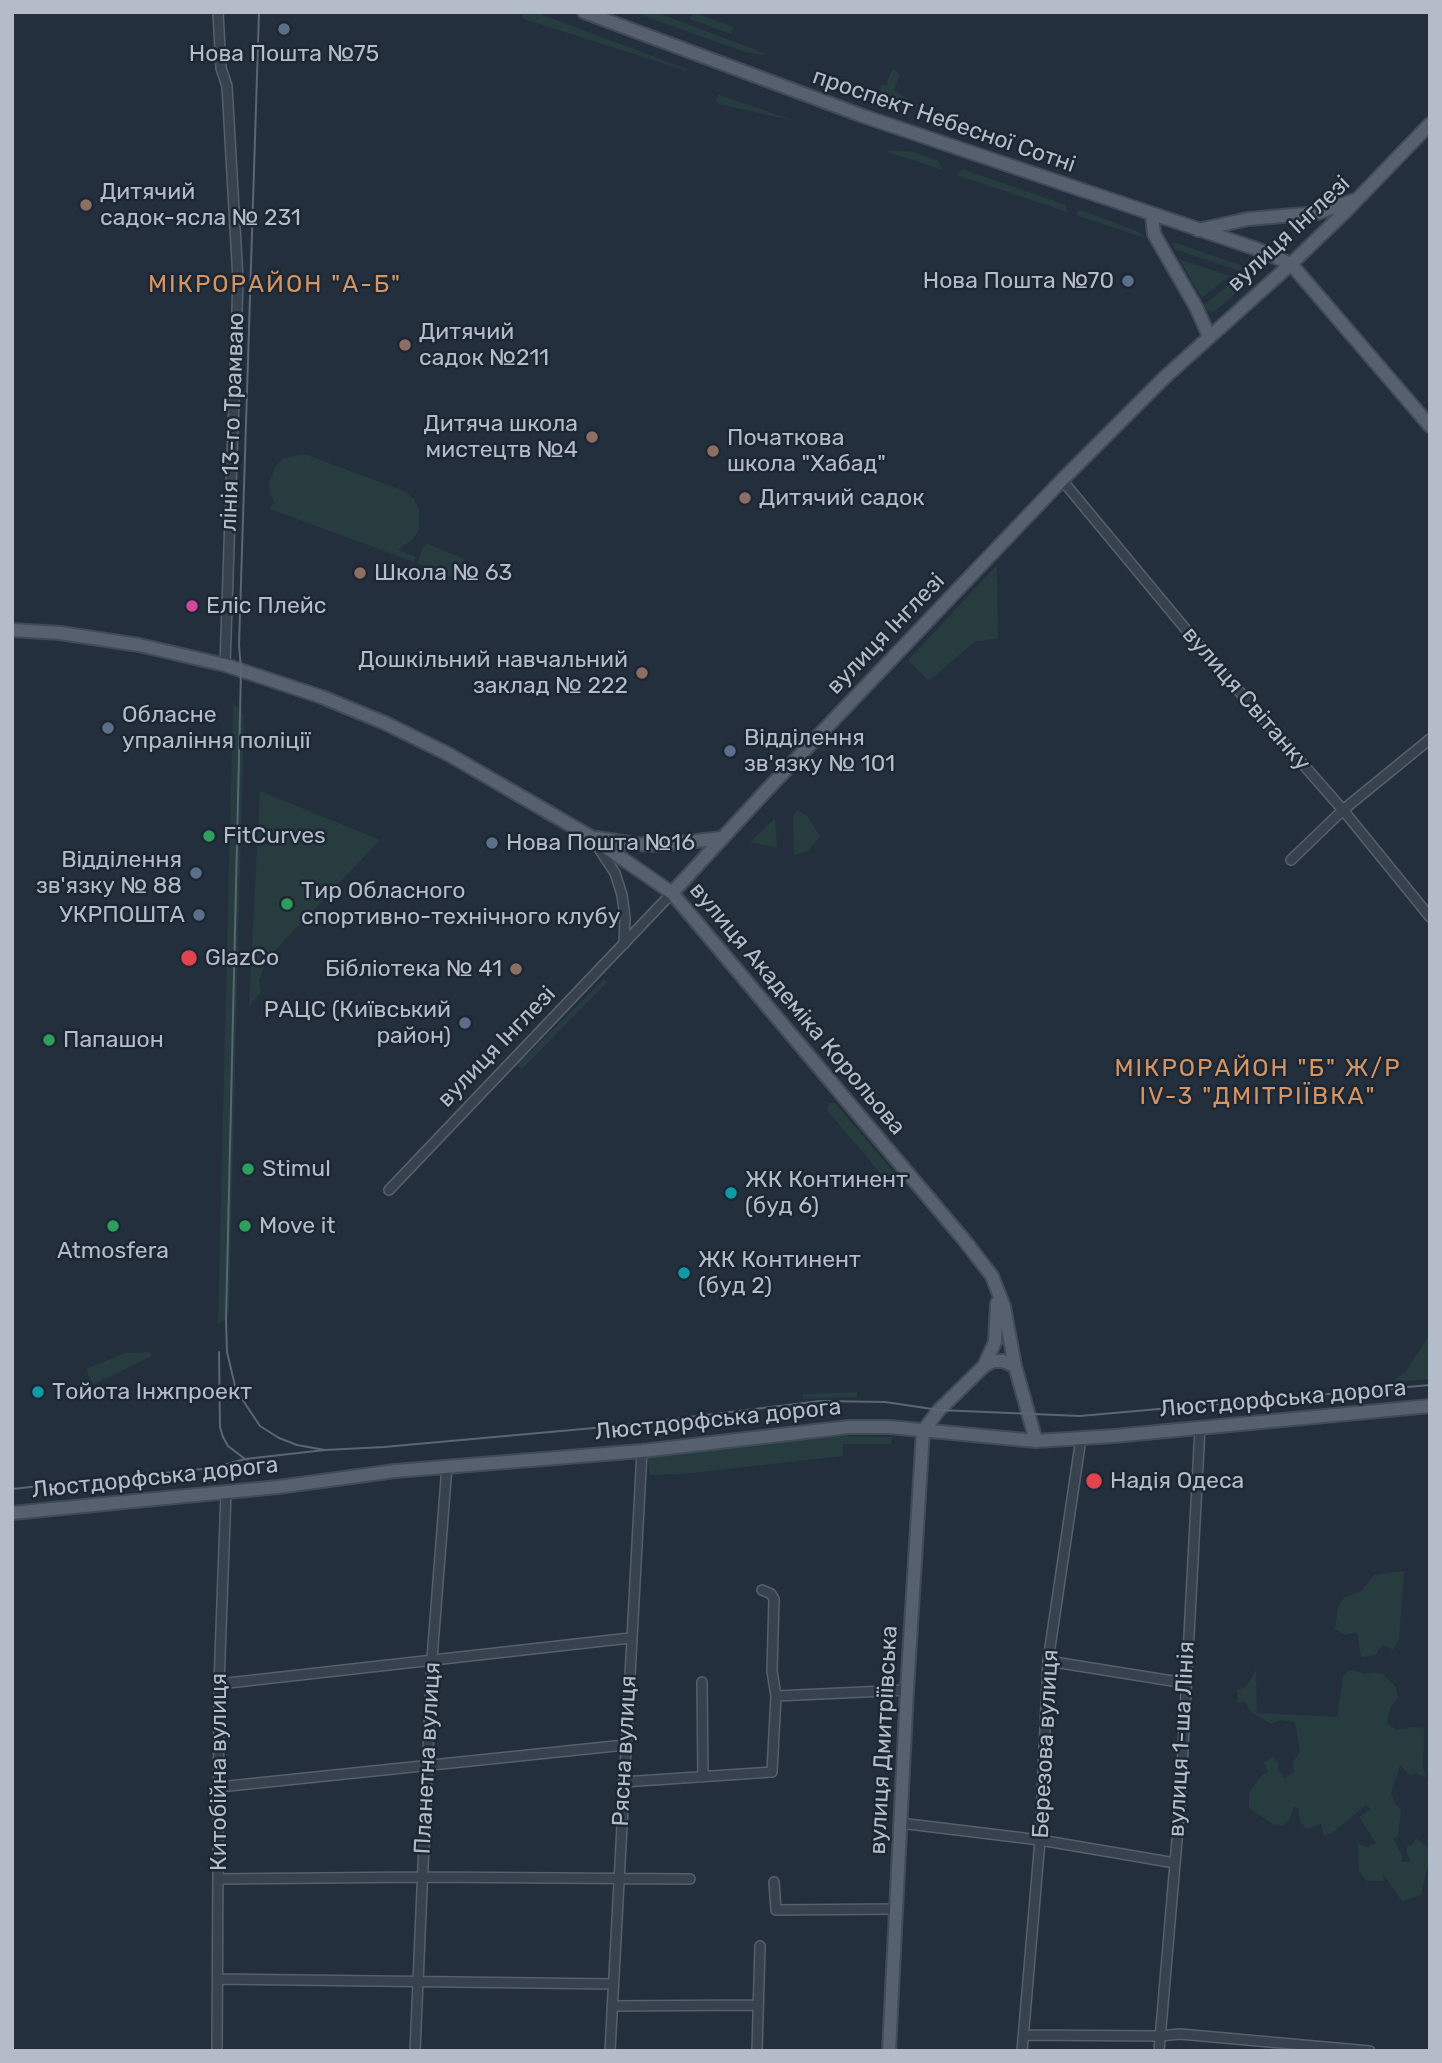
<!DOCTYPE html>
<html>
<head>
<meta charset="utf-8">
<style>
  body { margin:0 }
  #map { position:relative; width:1442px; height:2063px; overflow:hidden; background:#242f3e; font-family:Rubik,sans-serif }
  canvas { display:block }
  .frame { position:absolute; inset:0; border:14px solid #b4bcc9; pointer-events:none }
</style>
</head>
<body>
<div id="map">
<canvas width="1442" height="2063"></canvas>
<div class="frame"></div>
</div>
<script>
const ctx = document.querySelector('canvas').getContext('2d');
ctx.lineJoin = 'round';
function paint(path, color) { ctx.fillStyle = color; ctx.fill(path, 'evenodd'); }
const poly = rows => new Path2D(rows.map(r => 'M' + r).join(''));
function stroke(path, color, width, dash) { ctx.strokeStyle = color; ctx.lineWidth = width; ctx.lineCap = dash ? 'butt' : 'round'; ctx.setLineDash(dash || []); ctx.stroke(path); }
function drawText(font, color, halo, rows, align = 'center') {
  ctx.font = font + ' Rubik,sans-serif'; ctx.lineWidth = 5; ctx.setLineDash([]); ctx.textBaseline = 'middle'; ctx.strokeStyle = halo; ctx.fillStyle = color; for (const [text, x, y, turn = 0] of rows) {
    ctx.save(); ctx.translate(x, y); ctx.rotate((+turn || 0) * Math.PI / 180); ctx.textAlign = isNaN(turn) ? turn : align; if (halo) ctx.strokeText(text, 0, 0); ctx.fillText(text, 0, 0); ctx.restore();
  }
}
paint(poly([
  [524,12,535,12,687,69,687,71,524,19,522,17],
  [633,12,655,12,764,53,764,55,745,52],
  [693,12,733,27,731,34,690,19],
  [894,69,900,74,894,90,919,107,879,93,882,85,886,85,892,70],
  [718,95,720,95,795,121,719,104,715,100],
  [889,150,914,152,938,161,943,170,888,152],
  [962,169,1066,205,1067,212,957,175],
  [1081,210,1139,232,1145,238,1076,215,1078,211],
  [1173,242,1243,266,1242,269,1237,270,1174,249],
  [1179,259,1229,276,1202,298],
  [1237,278,1248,282,1214,312,1208,311,1204,305],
  [304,454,404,491,414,499,419,509,419,530,413,539,398,550,416,557,414,562,270,509,272,504,275,504,270,493,269,483,276,465,284,458],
  [425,543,464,559,456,579,417,563],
  [997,565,998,638,974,642,929,681,908,660],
  [233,703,244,714,229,1310,227,1318,218,1324],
  [260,791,380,840,263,963,264,968,259,980,261,992,249,1006],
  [798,810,808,817,820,837,808,851,794,855,793,816],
  [775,818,777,848,751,842,751,841],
  [604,979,607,982,522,1069,517,1065],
  [829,1103,835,1103,897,1176,897,1184,891,1184,887,1181,827,1110],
  [1430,1334,1430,1379,1392,1382,1406,1371],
  [151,1352,152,1356,92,1385,86,1369,125,1353],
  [857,1392,857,1397,803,1399,803,1394],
  [844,1436,892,1437,891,1444,843,1444,843,1456,682,1474,650,1475,647,1454],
  [1404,1571,1399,1639,1393,1650,1382,1644,1376,1655,1361,1657,1357,1632,1345,1635,1335,1629,1338,1607,1344,1598,1361,1591,1374,1575],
  [1256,1670,1257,1713,1337,1717,1343,1676,1348,1671,1354,1670,1365,1674,1374,1672,1383,1674,1396,1687,1398,1697,1390,1708,1387,1723,1397,1730,1412,1727,1424,1728,1423,1767,1426,1778,1416,1773,1410,1776,1400,1765,1391,1793,1395,1804,1401,1809,1398,1835,1393,1839,1402,1855,1402,1862,1411,1862,1406,1851,1408,1845,1412,1845,1416,1838,1429,1848,1429,1860,1421,1895,1402,1901,1383,1874,1384,1881,1367,1881,1359,1871,1358,1843,1367,1847,1376,1843,1359,1817,1371,1809,1366,1805,1332,1833,1324,1836,1321,1824,1307,1829,1300,1822,1298,1809,1294,1806,1290,1819,1282,1826,1273,1824,1249,1808,1249,1793,1261,1776,1268,1772,1264,1762,1273,1757,1278,1763,1279,1771,1285,1778,1294,1772,1293,1762,1300,1752,1295,1722,1280,1720,1271,1724,1251,1712,1244,1701,1238,1703,1237,1690,1246,1687]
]), '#263c3f');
const minor = poly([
  [218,12,221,68,227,86,238,280,225,665],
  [1062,480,1203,650,1343,810,1430,917],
  [596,844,615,873,622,895,625,917,624,944],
  [1291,860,1343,810,1430,739],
  [389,1190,672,893],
  [762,1590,771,1594,774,1599,772,1671,776,1696],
  [1048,1661,1185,1683],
  [702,1682,703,1777],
  [219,1684,630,1638],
  [623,1782,772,1772,776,1696,907,1690],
  [219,1787,625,1745],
  [900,1823,1040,1840,1175,1863],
  [218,1879,422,1877,690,1879],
  [774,1882,776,1910,896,1909],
  [218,1979,613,1984],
  [612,2006,758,2005],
  [1025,2035,1160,2036,1180,2034,1370,2051],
  [217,2051,219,1684,226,1493],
  [415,2051,432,1659,447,1466],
  [610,2051,642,1451],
  [757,2051,760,1946],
  [1022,2051,1040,1840,1048,1661,1081,1438],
  [1159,2051,1180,1805,1200,1428]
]);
const major = poly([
  [584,12,863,116,1257,249,1291,264,1430,426],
  [1152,215,1154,234,1196,307,1209,336],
  [1198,230,1248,219,1317,213,1355,200],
  [12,630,60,633,139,645,225,665,322,697,385,723,448,754,591,837,672,893,965,1241,992,1276,1004,1307,1015,1366,1036,1441],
  [597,838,635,844,661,845,722,838],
  [672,893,764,793,1062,480,1165,377,1291,264,1345,212,1430,124],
  [984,1366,995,1342,997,1303],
  [12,1513,278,1487,395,1471,642,1451,849,1427,889,1427,1036,1441,1114,1436,1430,1406],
  [889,2051,907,1690,923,1431,939,1410,984,1366,993,1361,1003,1361,1015,1366]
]);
stroke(minor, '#565f6c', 12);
stroke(major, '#414a57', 16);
stroke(minor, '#38414e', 9);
stroke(major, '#56606e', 12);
stroke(poly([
  [259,12,239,645,241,670,226,1320,227,1352,236,1390,260,1426,279,1438,297,1445,325,1450],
  [219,1352,220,1427,223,1437,228,1446,245,1459,252,1463,271,1465],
  [12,1489,212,1468,245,1459,325,1450,384,1447,616,1426,820,1401,885,1402,939,1410,1080,1416,1430,1385]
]), '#5a6575', 2);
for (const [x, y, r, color] of [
  [284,29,7,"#5c6f8a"],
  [86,205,7,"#8d6e63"],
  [1128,281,7,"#5c6f8a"],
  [405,345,7,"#8d6e63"],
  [592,437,7,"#8d6e63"],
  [713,451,7,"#8d6e63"],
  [745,498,7,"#8d6e63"],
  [360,573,7,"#8d6e63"],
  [192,606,7,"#d1479c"],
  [642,673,7,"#8d6e63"],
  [108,728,7,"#5c6f8a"],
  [730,751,7,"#5c6f8a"],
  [209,836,7,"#2e9e5b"],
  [492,843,7,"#5c6f8a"],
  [196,873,7,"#5c6f8a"],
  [287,904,7,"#2e9e5b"],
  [199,915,7,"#5c6f8a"],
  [189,958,9,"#e0444e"],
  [516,969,7,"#8d6e63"],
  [465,1023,7,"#5c6f8a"],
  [49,1040,7,"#2e9e5b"],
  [248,1169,7,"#2e9e5b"],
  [731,1193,7,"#0f9aa8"],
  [113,1226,7,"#2e9e5b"],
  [245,1226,7,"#2e9e5b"],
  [684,1273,7,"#0f9aa8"],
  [38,1392,7,"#0f9aa8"],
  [1094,1481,9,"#e0444e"]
]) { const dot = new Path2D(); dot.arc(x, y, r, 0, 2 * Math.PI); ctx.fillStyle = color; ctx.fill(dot); stroke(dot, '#1d2633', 2.5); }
drawText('23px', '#b4bcc9', '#1d2633', [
  ["Нова Пошта №75",284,54,"center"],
  ["Дитячий",100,192],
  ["садок-ясла № 231",100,218],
  ["Нова Пошта №70",1114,281,"right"],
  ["Дитячий",419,332],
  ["садок №211",419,358],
  ["Дитяча школа",578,424,"right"],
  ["мистецтв №4",578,450,"right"],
  ["Початкова",727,438],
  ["школа \"Хабад\"",727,464],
  ["Дитячий садок",759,498],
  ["Школа № 63",374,573],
  ["Еліс Плейс",206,606],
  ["Дошкільний навчальний",628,660,"right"],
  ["заклад № 222",628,686,"right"],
  ["Обласне",122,715],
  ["упраління поліції",122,741],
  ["Відділення",744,738],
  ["зв'язку № 101",744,764],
  ["FitCurves",223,836],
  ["Нова Пошта №16",506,843],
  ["Відділення",182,860,"right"],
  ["зв'язку № 88",182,886,"right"],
  ["Тир Обласного",301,891],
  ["спортивно-технічного клубу",301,917],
  ["УКРПОШТА",185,915,"right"],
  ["GlazCo",205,958],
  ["Бібліотека № 41",502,969,"right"],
  ["РАЦС (Київський",451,1010,"right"],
  ["район)",451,1036,"right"],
  ["Папашон",63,1040],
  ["Stimul",262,1169],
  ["ЖК Континент",745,1180],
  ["(буд 6)",745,1206],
  ["Move it",259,1226],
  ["Atmosfera",113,1251,"center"],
  ["ЖК Континент",698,1260],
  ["(буд 2)",698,1286],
  ["Тойота Інжпроект",52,1392],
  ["Надія Одеса",1110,1481]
], 'left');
drawText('23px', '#b4bcc9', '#1d2633', [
  ["проспект Небесної Сотні",944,121,19],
  ["вулиця Інглезі",1289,234,-43],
  ["лінія 13-го Трамваю",233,422,-88],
  ["вулиця Інглезі",886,634,-46],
  ["вулиця Світанку",1246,699,49],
  ["вулиця Академіка Корольова",797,1009,50],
  ["вулиця Інглезі",497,1047,-46],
  ["Люстдорфська дорога",1283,1399,-5],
  ["Люстдорфська дорога",718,1420,-6],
  ["Люстдорфська дорога",155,1478,-6],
  ["вулиця 1-ша Лінія",1182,1739,-87],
  ["вулиця Дмитріївська",884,1740,-87],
  ["Березова вулиця",1046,1744,-87],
  ["Рясна вулиця",625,1751,-87],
  ["Планетна вулиця",428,1758,-87],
  ["Китобійна вулиця",219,1772,-90]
]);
ctx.letterSpacing = '2px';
drawText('24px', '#d59563', '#1d2633', [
  ["МІКРОРАЙОН \"А-Б\"",275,285],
  ["МІКРОРАЙОН \"Б\" Ж/Р",1258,1069],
  ["IV-3 \"ДМІТРІЇВКА\"",1258,1097]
]);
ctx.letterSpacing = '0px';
</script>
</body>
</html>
